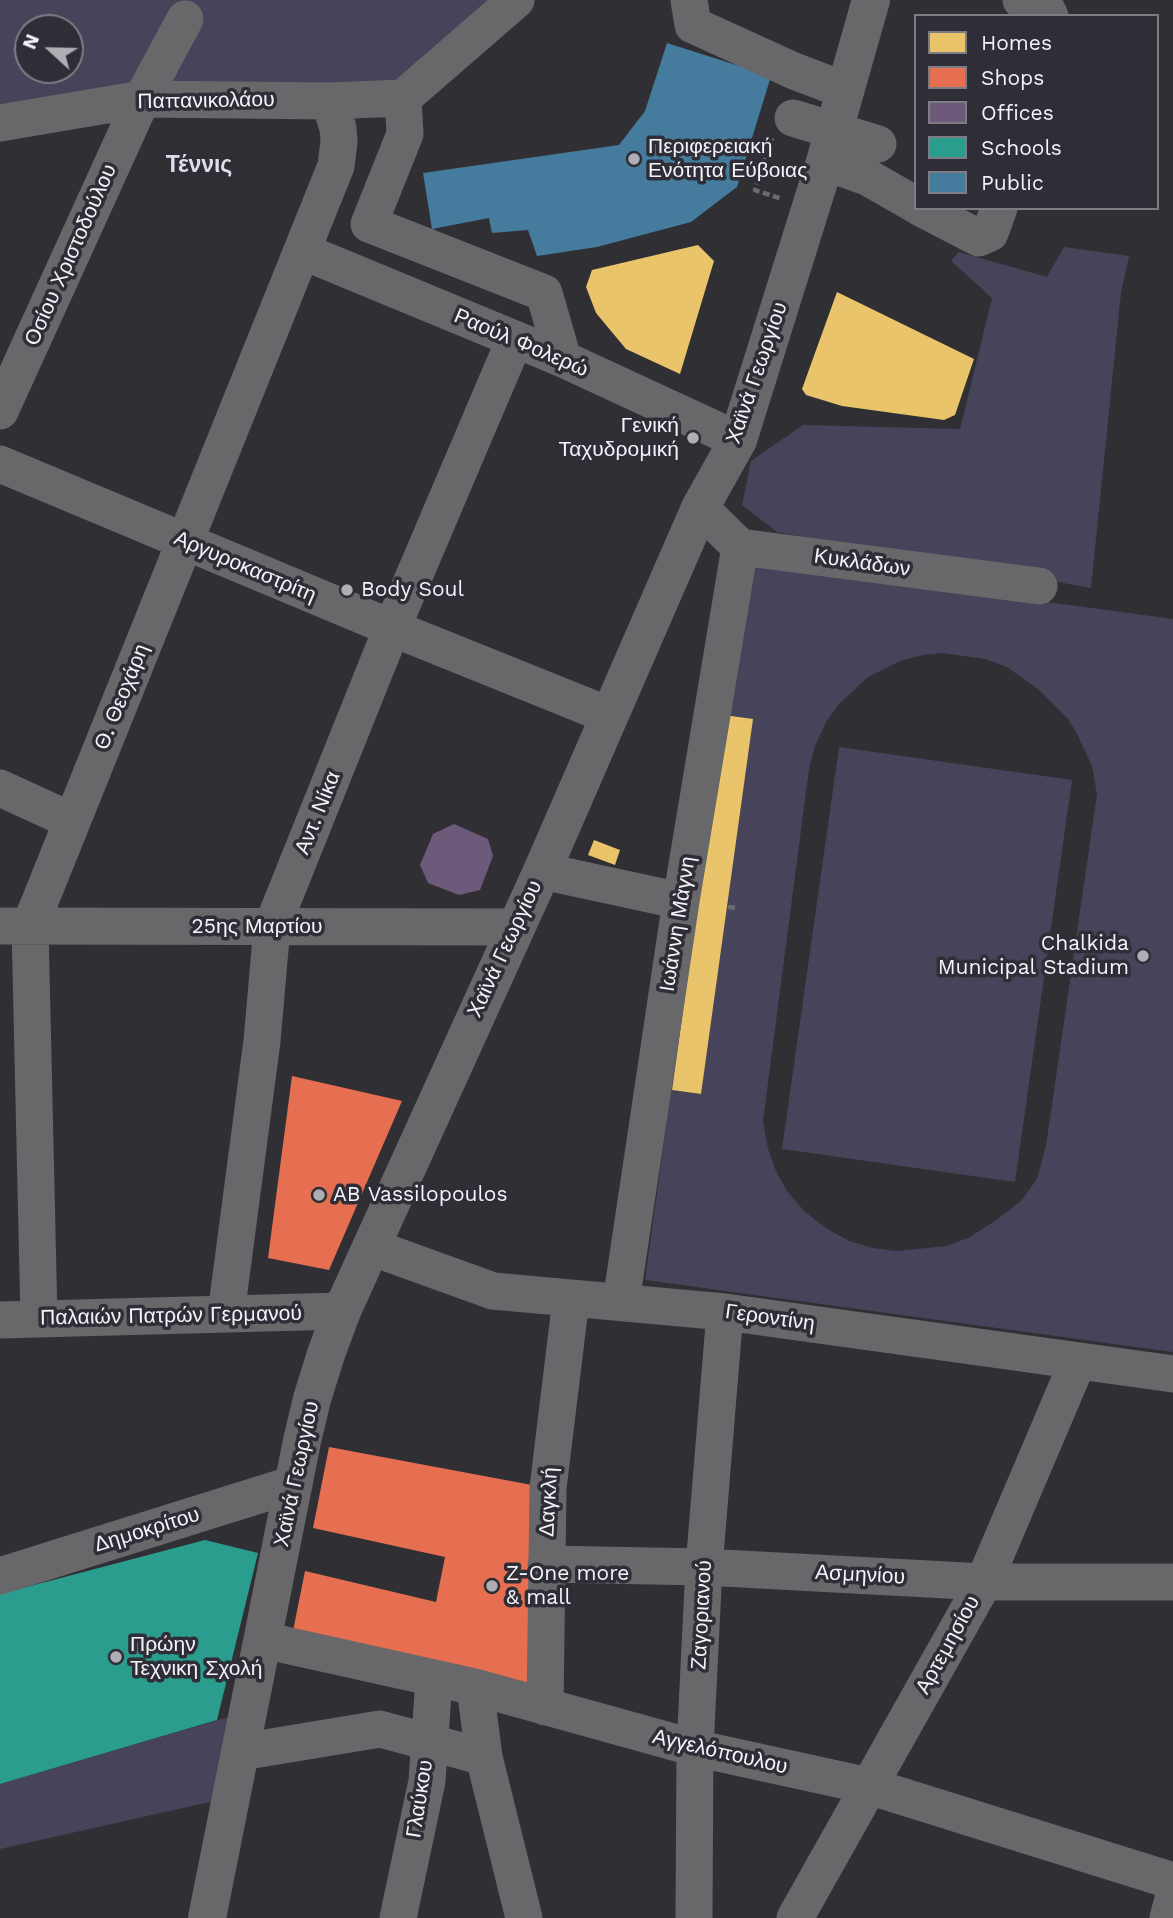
<!DOCTYPE html>
<html>
<head>
<meta charset="utf-8">
<style>
  body { margin:0 }
  #map { position:relative; width:1173px; height:1918px; overflow:hidden; background:#302f34; font-family:"Work Sans",sans-serif }
  canvas { display:block }
  .legend { position:absolute; left:914px; top:14px; width:245px; height:196px; box-sizing:border-box; background:#2f2d36; border:2px solid #7e7c84; margin:0; padding:9px 12px; list-style:none; font-size:21px; color:#f4f3f9 }
  .legend li { display:flex; align-items:center; gap:14px; height:35px }
  .legend b { width:35px; border:2px solid #7e7c84 }
  .north { position:absolute; left:14px; top:14px; width:70px; height:70px; box-sizing:border-box; background:#2f2d36; border:2px solid #7e7c84; border-radius:50%; rotate:292deg; font-size:19px; font-weight:700; line-height:28px; text-align:center; color:#f4f3f9 }
  .north::after { content:''; display:block; margin:auto; width:24px; height:32px; background:#afaeb4; clip-path:polygon(50% 0,100% 100%,50% 72%,0 100%) }
</style>
</head>
<body>
<div id="map">
<canvas width="1173" height="1918"></canvas>
<ul class="legend">
<li><b style="height:19px;background:#e9c46a"></b>Homes</li>
<li><b style="height:19px;background:#e76f51"></b>Shops</li>
<li><b style="height:19px;background:#6d597a"></b>Offices</li>
<li><b style="height:19px;background:#2a9d8f"></b>Schools</li>
<li><b style="height:19px;background:#457b9d"></b>Public</li>
</ul>
<div class="north">N</div>
</div>
<script>
const ctx = document.querySelector('canvas').getContext('2d');
ctx.lineJoin = 'round';
function paint(path, color) { ctx.fillStyle = color; ctx.fill(path, 'evenodd'); }
const poly = rows => new Path2D(rows.map(r => 'M' + r).join(''));
function stroke(path, color, width, dash) { ctx.strokeStyle = color; ctx.lineWidth = width; ctx.lineCap = dash ? 'butt' : 'round'; ctx.setLineDash(dash || []); ctx.stroke(path); }
function drawText(font, color, halo, rows, align = 'center') {
  ctx.font = font + ' "Work Sans",sans-serif'; ctx.lineWidth = 7; ctx.setLineDash([]); ctx.textBaseline = 'middle'; ctx.strokeStyle = halo; ctx.fillStyle = color; for (const [text, x, y, turn = 0] of rows) {
    ctx.save(); ctx.translate(x, y); ctx.rotate((+turn || 0) * Math.PI / 180); ctx.textAlign = isNaN(turn) ? turn : align; if (halo) ctx.strokeText(text, 0, 0); ctx.fillText(text, 0, 0); ctx.restore();
  }
}
paint(poly([
  [0,0,508,0,399,90,0,116],
  [28,28,70,28,70,70,28,70],
  [1064,247,1129,256,1121,293,1091,588,777,532,742,505,751,461,803,425,960,429,992,298,951,261,959,252,1047,277],
  [744,561,1173,619,1173,1352,645,1280],
  [943,653,985,659,1007,667,1038,689,1068,719,1076,732,1092,766,1097,794,1046,1146,1037,1179,1021,1201,995,1221,968,1238,946,1246,897,1251,873,1248,849,1241,826,1228,805,1212,787,1191,776,1171,768,1149,763,1121,809,769,815,746,826,722,839,704,868,677,900,661,923,655],
  [724,716,701,1094,700,1094,672,1090],
  [839,747,1072,780,1015,1182,782,1149],
  [249,1711,232,1797,0,1849,0,1784]
]), '#47435a');
paint(poly([
  [698,245,714,261,680,374,626,349,596,313,586,287,592,270],
  [837,292,974,359,955,415,944,420,842,406,806,395,802,389],
  [724,715,753,719,701,1094,672,1090],
  [594,840,620,850,615,865,588,855]
]), '#e9c46a');
paint(poly([
  [292,1076,402,1101,329,1270,268,1258],
  [329,1447,548,1488,545,1707,290,1646,305,1571,436,1602,445,1557,313,1528]
]), '#e76f51');
paint(poly([
  [454,824,488,839,493,856,480,890,459,895,428,883,420,865,433,834]
]), '#6d597a');
paint(poly([
  [205,1540,258,1553,217,1720,0,1784,0,1594]
]), '#2a9d8f');
paint(poly([
  [667,43,771,76,737,187,691,222,597,247,537,256,528,230,492,233,489,218,432,229,423,173,619,145,645,111]
]), '#457b9d');
stroke(poly([
  [772,138,755,190,782,199],
  [728,907,737,908]
]), '#6c6b6e', 4.5, [7, 3.5]);
stroke(poly([
  [689,0,693,25,794,71,844,90],
  [1021,0,1041,6,1047,10,1050,16],
  [403,98,405,134,369,224,544,293,563,359],
  [0,123,142,99,329,101,403,98,516,0],
  [825,162,867,177,916,205],
  [921,208,979,238,990,233,999,208],
  [302,251,563,359,738,440],
  [0,411,142,99,185,19],
  [0,464,392,628,608,715],
  [700,508,740,547,1039,586],
  [0,788,72,821],
  [542,871,681,901],
  [0,926,515,927],
  [371,1247,493,1291,725,1312,1173,1374],
  [621,1302,681,901,740,547],
  [226,1314,262,1041,272,927,392,628,515,339],
  [39,1319,30,926,336,166,339,142,338,128,329,101],
  [0,1320,342,1311],
  [546,1564,704,1567,984,1582,1173,1582],
  [0,1576,294,1484],
  [263,1640,475,1687,695,1748,869,1786,1173,1881],
  [475,1687,484,1757,524,1918],
  [545,1707,548,1488,571,1299],
  [241,1752,380,1729,484,1757],
  [398,1918,427,1781,434,1678],
  [694,1918,695,1748,704,1567,725,1312],
  [795,1918,984,1582,1078,1361],
  [1168,1918,1173,1899]
]), '#68676a', 37);
stroke(poly([
  [207,1918,302,1441,312,1399,326,1354,342,1311,542,871,700,508,738,440,825,162,871,0]
]), '#68686b', 38);
stroke(poly([
  [793,118,878,144]
]), '#68676a', 37);
for (const [x, y, r, color] of [
  [634,159,7,"#afaeb4"],
  [693,438,7,"#afaeb4"],
  [347,590,7,"#afaeb4"],
  [1143,956,7,"#afaeb4"],
  [319,1195,7,"#afaeb4"],
  [492,1586,7,"#afaeb4"],
  [116,1657,7,"#afaeb4"]
]) { const dot = new Path2D(); dot.arc(x, y, r, 0, 2 * Math.PI); ctx.fillStyle = color; ctx.fill(dot); stroke(dot, '#2f2d36', 2.5); }
drawText('21px', '#f4f3f9', '#2f2d36', [
  ["Παπανικολάου",206,101,-1],
  ["Οσίου Χριστοδούλου",71,255,-66],
  ["Ραούλ Φολερώ",521,343,23],
  ["Χαϊνά Γεωργίου",757,373,-71],
  ["Κυκλάδων",862,563,8],
  ["Αργυροκαστρίτη",245,567,23],
  ["Θ. Θεοχάρη",122,697,-68],
  ["Αντ. Νίκα",318,813,-68],
  ["Ιωάννη Μὰγνη",678,924,-81],
  ["25ης Μαρτίου",257,927],
  ["Χαϊνά Γεωργίου",505,949,-65],
  ["Παλαιών Πατρών Γερμανού",171,1316,-1],
  ["Γεροντίνη",770,1318,8],
  ["Χαϊνά Γεωργίου",297,1474,-78],
  ["Δαγκλή",549,1502,-87],
  ["Δημοκρίτου",147,1530,-17],
  ["Ασμηνίου",860,1575,3],
  ["Ζαγοριανού",702,1615,-87],
  ["Αρτεμησίου",948,1645,-61],
  ["Αγγελόπουλου",720,1752,13],
  ["Γλαύκου",420,1799,-81]
]);
drawText('21px', '#f4f3f9', '#2f2d36', [
  ["Περιφερειακή",648,147],
  ["Ενότητα Εύβοιας",648,171],
  ["Γενική",679,426,"right"],
  ["Ταχυδρομική",679,450,"right"],
  ["Body Soul",361,590],
  ["Chalkida",1129,944,"right"],
  ["Municipal Stadium",1129,968,"right"],
  ["AB Vassilopoulos",333,1195],
  ["Z-One more",506,1574],
  ["& mall",506,1598],
  ["Πρώην",130,1645],
  ["Τεχνικη Σχολή",130,1669]
], 'left');
drawText('bold 23px', '#dfdde8', '#2f2d36', [
  ["Τέννις",199,165]
]);
</script>
</body>
</html>
